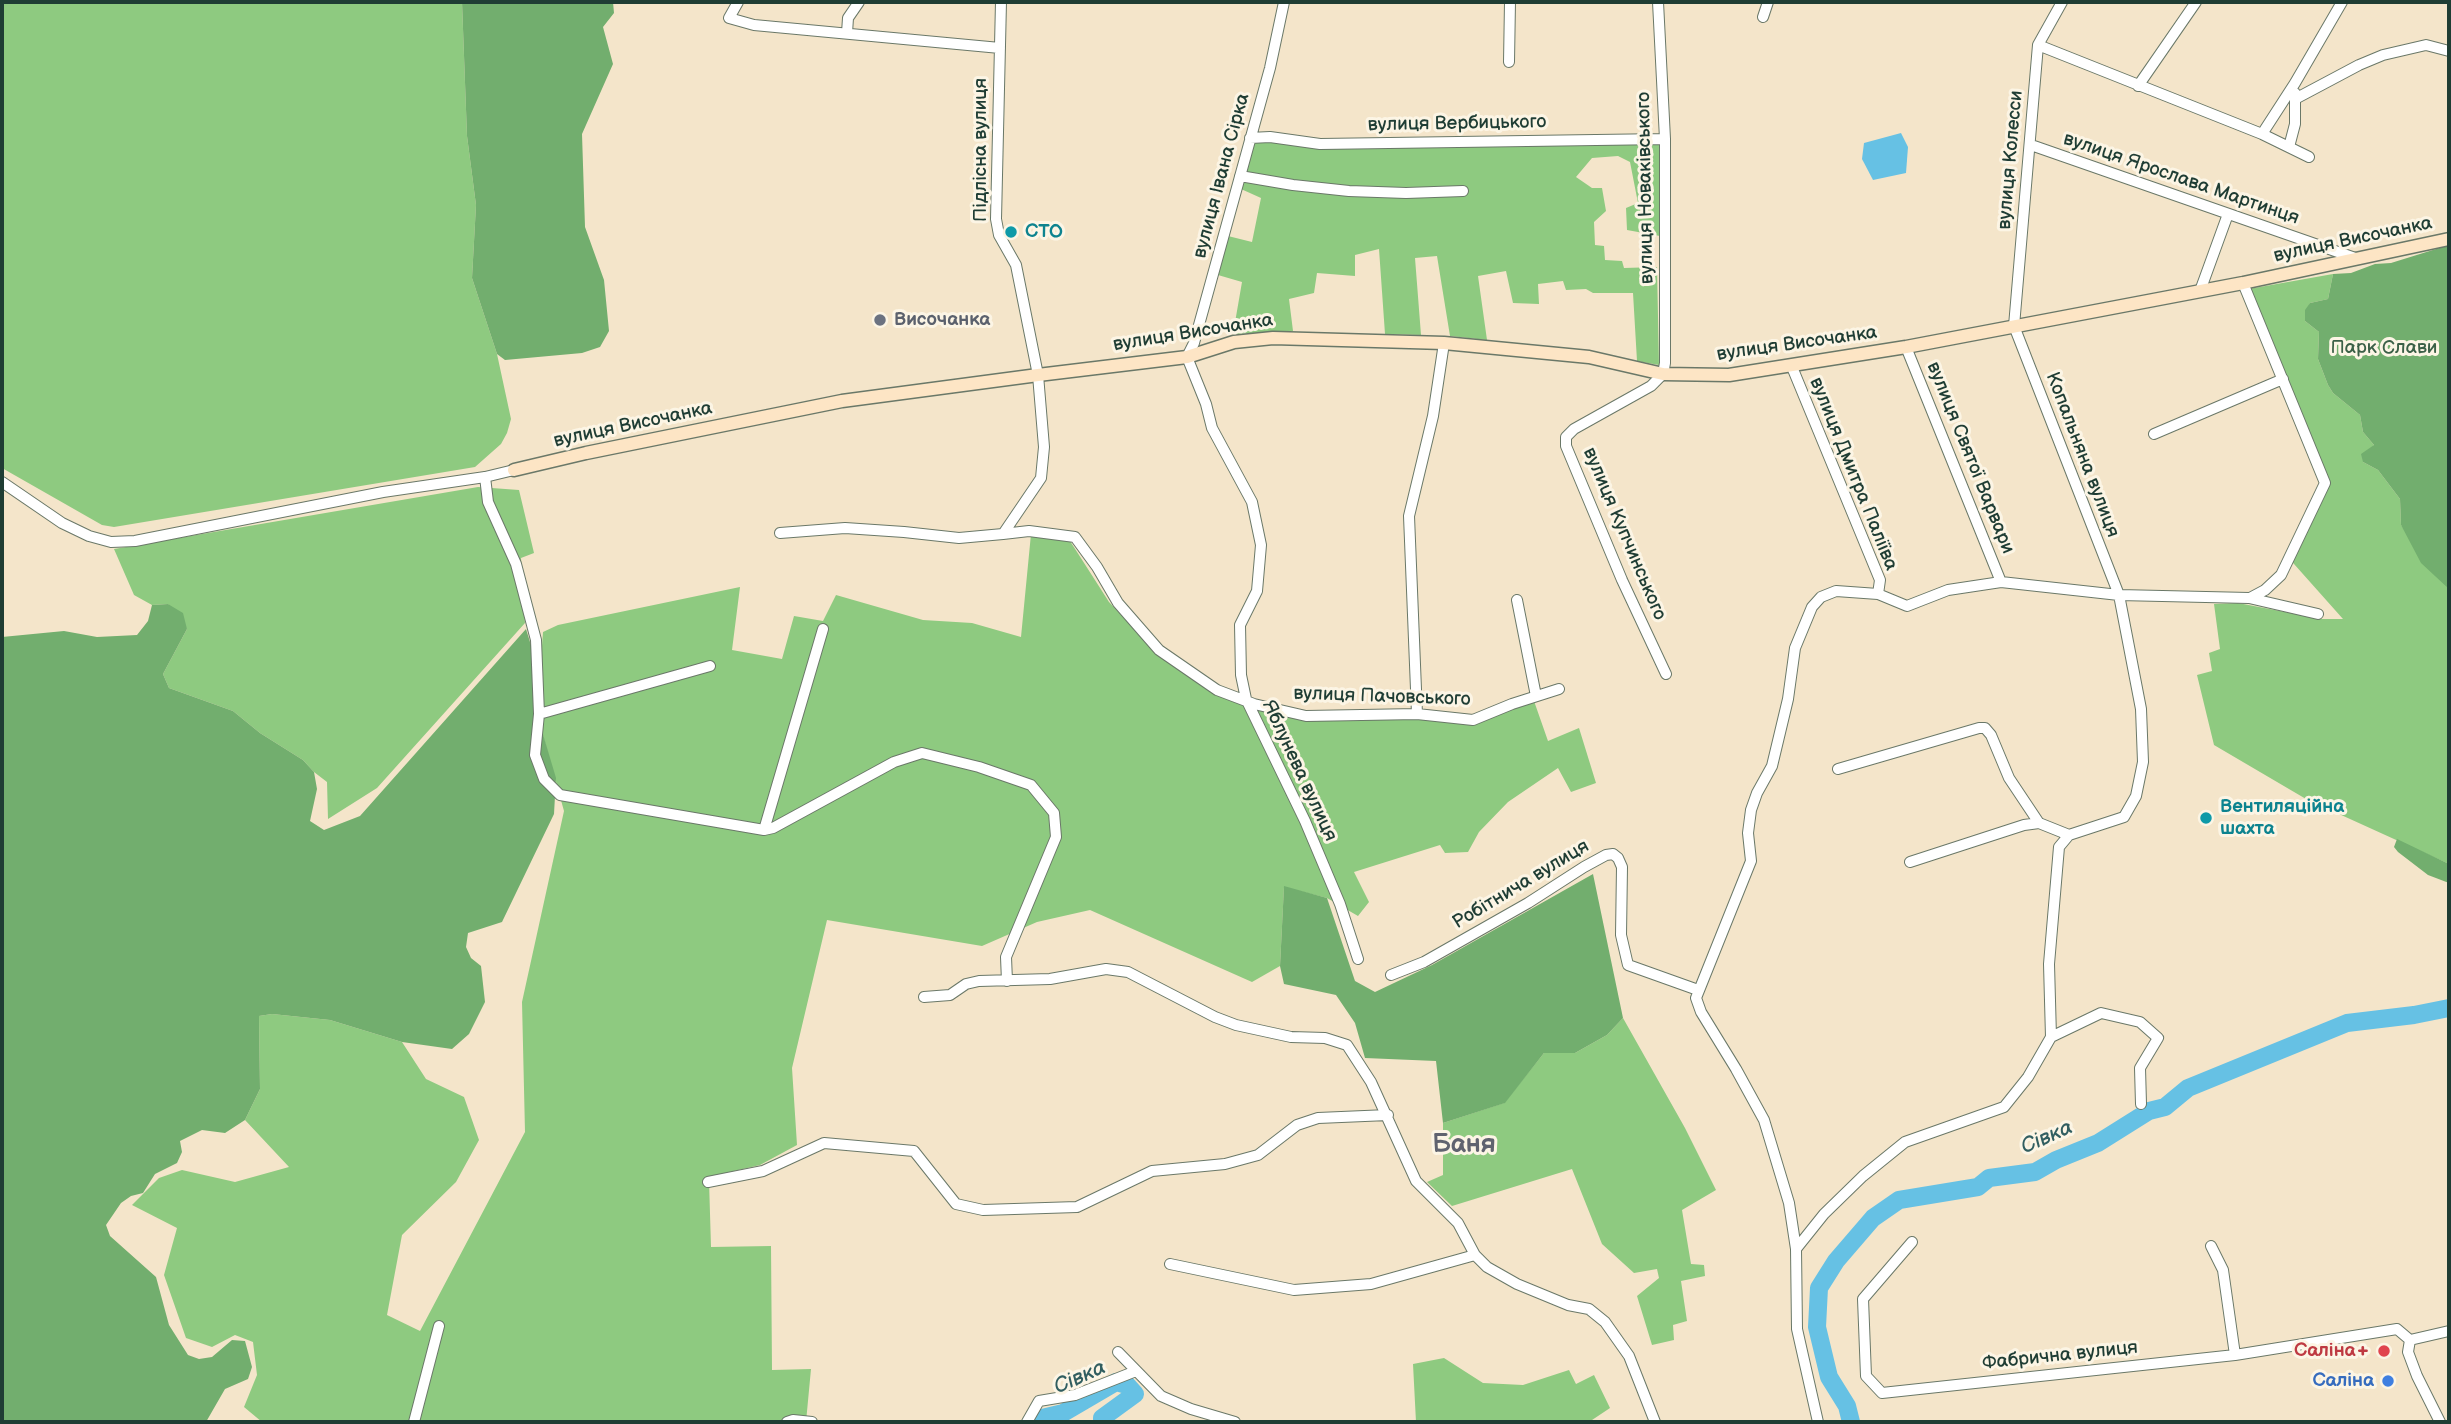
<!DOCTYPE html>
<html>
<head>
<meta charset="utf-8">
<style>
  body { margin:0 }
  #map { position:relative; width:2451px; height:1424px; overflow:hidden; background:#f4e5ca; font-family:"Balsamiq Sans",sans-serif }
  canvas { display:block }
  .frame { position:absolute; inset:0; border:4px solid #1f3d34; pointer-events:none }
</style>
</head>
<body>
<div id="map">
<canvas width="2451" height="1424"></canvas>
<div class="frame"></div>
</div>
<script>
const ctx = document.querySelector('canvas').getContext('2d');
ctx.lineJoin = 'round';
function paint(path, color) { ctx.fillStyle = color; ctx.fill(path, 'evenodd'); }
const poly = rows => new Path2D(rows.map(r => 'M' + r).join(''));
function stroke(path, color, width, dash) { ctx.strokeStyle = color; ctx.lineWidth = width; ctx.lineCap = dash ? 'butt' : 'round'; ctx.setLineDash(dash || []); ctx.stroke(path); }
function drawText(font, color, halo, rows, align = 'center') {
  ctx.font = font + ' "Balsamiq Sans",sans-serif'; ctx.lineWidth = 6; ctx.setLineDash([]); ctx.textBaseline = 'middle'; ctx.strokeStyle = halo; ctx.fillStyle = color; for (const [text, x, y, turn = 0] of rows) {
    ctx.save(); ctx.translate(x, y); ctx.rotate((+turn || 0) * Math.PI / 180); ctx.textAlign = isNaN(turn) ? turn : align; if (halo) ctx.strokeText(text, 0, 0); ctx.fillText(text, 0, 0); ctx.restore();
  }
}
paint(poly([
  [2,2,462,2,467,136,476,205,472,278,497,354,511,419,507,433,501,444,475,467,114,527,102,525,2,468],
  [1661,134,1660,236,1627,230,1626,208,1638,203,1630,162,1618,156,1592,158,1576,177,1592,188,1602,188,1606,211,1594,222,1595,245,1604,246,1605,260,1622,261,1624,268,1657,267,1659,365,1637,361,1633,293,1593,293,1586,289,1566,290,1563,281,1538,284,1539,304,1513,303,1506,271,1478,276,1487,340,1450,336,1437,256,1415,258,1421,335,1385,334,1379,249,1355,255,1355,276,1317,273,1314,293,1289,299,1293,331,1233,334,1242,282,1218,275,1228,236,1252,242,1261,198,1241,189,1254,141,1591,140],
  [2333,274,2328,299,2310,303,2305,321,2319,332,2318,359,2328,385,2333,393,2360,415,2363,432,2374,445,2363,462,2378,470,2400,499,2401,525,2449,589,2449,864,2306,799,2214,745,2197,675,2212,671,2209,653,2220,649,2214,604,2238,603,2322,619,2343,619,2286,555,2323,481,2243,290],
  [478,487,519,490,534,553,521,558,525,623,377,788,328,819,327,782,314,772,303,760,260,733,233,711,169,688,163,674,187,629,168,604,152,605,134,595,114,549],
  [1031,534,1070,541,1109,602,1156,652,1239,703,1278,716,1411,719,1475,724,1534,701,1548,741,1579,728,1596,783,1571,792,1558,768,1508,802,1479,832,1468,852,1445,853,1440,845,1354,872,1369,902,1358,916,1327,898,1284,887,1280,966,1252,982,1090,910,1037,922,982,946,827,920,792,1068,797,1145,760,1165,713,1176,709,1180,711,1247,771,1246,772,1370,811,1369,806,1422,262,1422,244,1407,257,1375,253,1342,235,1335,212,1347,186,1338,164,1275,177,1228,132,1205,159,1178,182,1170,235,1182,289,1167,245,1120,260,1089,259,1016,272,1014,330,1020,402,1042,426,1079,464,1097,479,1140,456,1182,402,1235,387,1315,420,1331,525,1132,522,1002,564,811,537,714,543,632,558,625,740,587,732,650,782,659,794,616,823,621,836,595,923,620,972,623,1021,637],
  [1623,1018,1685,1128,1716,1190,1682,1210,1691,1264,1704,1265,1705,1276,1681,1281,1687,1321,1673,1325,1674,1340,1652,1345,1637,1296,1659,1278,1657,1269,1634,1273,1602,1244,1572,1169,1452,1206,1427,1182,1443,1175,1443,1123,1504,1103,1544,1053,1575,1053,1607,1035],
  [1444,1358,1483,1383,1523,1385,1569,1370,1576,1384,1594,1375,1610,1408,1589,1422,1416,1422,1413,1364]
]), '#8eca80');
paint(poly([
  [462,2,613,2,614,13,603,27,613,64,582,134,585,227,604,280,609,331,600,347,582,353,505,360,497,354,472,278,476,205,467,136],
  [2449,245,2449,589,2421,563,2401,525,2400,499,2378,470,2363,462,2361,454,2374,445,2363,432,2360,415,2333,393,2328,385,2318,359,2319,332,2305,321,2305,310,2310,303,2328,299,2333,274,2351,273,2375,264,2391,263],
  [168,604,183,613,187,629,163,674,169,688,233,711,260,733,303,760,314,772,317,789,310,821,324,830,360,816,526,629,534,655,537,714,556,778,554,814,502,922,468,933,466,947,471,958,481,966,485,1002,469,1034,452,1049,402,1042,330,1020,272,1014,259,1016,260,1089,245,1120,225,1133,202,1130,180,1141,182,1152,177,1163,155,1174,143,1193,131,1196,121,1203,106,1225,110,1236,156,1277,169,1325,188,1355,199,1359,212,1357,232,1340,245,1341,252,1367,248,1379,225,1389,206,1422,2,1422,2,637,64,631,97,637,137,635,148,621,152,605],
  [2397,839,2449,864,2449,883,2428,875,2398,852,2394,847],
  [1593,874,1623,1018,1607,1035,1575,1053,1544,1053,1505,1103,1443,1123,1436,1061,1365,1058,1355,1023,1336,995,1284,984,1280,966,1284,886,1327,898,1355,981,1375,992,1432,965]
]), '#72ae6e');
paint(poly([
  [1901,133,1908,147,1906,173,1873,180,1862,159,1864,143]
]), '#66c1e4');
stroke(poly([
  [1039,1422,1042,1418,1063,1413,1116,1382,1127,1385,1135,1394,1102,1418,1102,1422],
  [1851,1422,1847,1406,1829,1377,1817,1327,1819,1288,1836,1261,1873,1218,1899,1200,1978,1187,1989,1178,2035,1172,2056,1160,2098,1143,2149,1111,2165,1107,2188,1088,2347,1023,2414,1015,2449,1008]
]), '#66c1e4', 18);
const street = poly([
  [738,2,729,18,754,25,1000,48],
  [1284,2,1270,68,1194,343,1187,357,1206,404,1212,428,1252,502,1261,545,1257,591,1240,625,1241,675,1246,699,1305,821,1340,904,1358,959],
  [1658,2,1665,139,1665,363,1663,374,1651,386,1574,429,1566,437,1566,446,1622,580,1666,674],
  [1763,17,1768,2],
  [847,33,848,18,859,2],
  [2038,45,2262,134,2309,157],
  [1509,62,1510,2],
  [2138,86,2196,2],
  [2295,99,2359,65,2383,55,2426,45,2449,51],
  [2262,134,2295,83,2342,2],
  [1250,138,1270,137,1320,144,1665,139],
  [2031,145,2358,259],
  [2289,147,2295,124,2295,93],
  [1240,176,1293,185,1349,191,1406,193,1463,191],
  [2243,283,2325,483,2281,575,2265,590,2250,598],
  [2200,291,2228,214],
  [1906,347,2001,582],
  [1792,367,1880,580,1878,594],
  [2154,434,2283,379],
  [485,477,488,502,516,564,536,640,539,714,535,755,544,779,560,795,764,830,773,828,894,762,922,753,979,767,1031,785,1054,813,1056,837,1006,957,1007,981],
  [2,482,62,523,89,536,111,542,135,541,383,492,485,477,514,470],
  [780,533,845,528,904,532,959,538,1003,534,1041,478,1044,447,1038,375,1016,265,999,235,996,219,1001,2],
  [1003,534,1029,531,1075,537,1097,567,1118,603,1159,650,1217,690,1254,704,1306,716,1417,714,1473,720,1512,704,1559,689],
  [1517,600,1536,696],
  [539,714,710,666],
  [1417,714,1409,516,1433,416,1444,343],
  [1838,769,1979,728,1985,728,1991,735,2009,778,2039,823],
  [764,830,823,629],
  [1910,862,2024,825,2039,823,2069,835],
  [1391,975,1424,962,1528,903,1584,867,1606,855,1613,854,1618,858,1622,867,1621,935,1628,965,1698,990],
  [924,997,950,995,966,984,979,981,1050,979,1106,969,1128,972,1215,1017,1236,1025,1291,1037,1325,1038,1347,1045,1371,1082,1416,1181,1458,1223,1475,1255,1487,1267,1517,1284,1568,1305,1589,1309,1605,1322,1629,1356,1655,1422],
  [2051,1037,2101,1013,2140,1022,2158,1038,2140,1068,2141,1104],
  [708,1182,763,1171,824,1143,914,1151,956,1204,983,1210,1077,1207,1152,1171,1225,1164,1258,1155,1297,1125,1318,1118,1388,1115],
  [1912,1242,1863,1299,1866,1376,1882,1393,2235,1355,2397,1329,2410,1340],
  [2211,1246,2223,1270,2235,1355],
  [1796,1249,1824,1214,1863,1176,1905,1142,2004,1107,2028,1077,2051,1037,2049,964,2059,847,2069,835,2124,817,2136,796,2143,762,2141,709,2119,595,2014,326,2038,45,2062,2],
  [1170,1264,1294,1290,1371,1284,1475,1255],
  [2410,1340,2408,1352,2417,1376,2440,1422],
  [2410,1340,2449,1331],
  [1118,1352,1161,1396,1191,1409,1235,1422],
  [414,1422,439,1326],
  [787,1422,793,1420,812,1422],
  [1027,1422,1039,1401,1075,1395,1136,1371],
  [1818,1422,1797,1329,1796,1249,1789,1203,1764,1120,1736,1069,1701,1012,1696,998,1751,861,1748,833,1751,810,1757,793,1772,766,1788,699,1795,648,1812,607,1821,597,1836,591,1878,594,1907,606,1948,590,2001,582,2119,595,2249,598,2318,614]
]);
const secondary = poly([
  [514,470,586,453,842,401,1038,375,1187,357,1234,342,1273,338,1444,343,1589,357,1663,374,1729,375,1906,347,2243,283,2449,239]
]);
stroke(street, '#6a7868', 12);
stroke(secondary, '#6a7868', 15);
stroke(street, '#fff', 10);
stroke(secondary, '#fde5c5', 12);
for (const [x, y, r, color] of [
  [1011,232,7,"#0f9aa8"],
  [880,320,7,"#6b7280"],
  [2206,818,7,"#0f9aa8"],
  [2384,1351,7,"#e0444e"],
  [2388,1381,7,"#3f7fe0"]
]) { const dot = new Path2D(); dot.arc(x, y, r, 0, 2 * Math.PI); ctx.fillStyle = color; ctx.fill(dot); stroke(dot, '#fcf5e5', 2.5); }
drawText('19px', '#1f3d34', '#fcf5e5', [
  ["вулиця Вербицького",1457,124,-1],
  ["Підлісна вулиця",981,150,-90],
  ["вулиця Колесси",2011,160,-85],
  ["вулиця Івана Сірка",1222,176,-75],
  ["вулиця Ярослава Мартинця",2181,179,19],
  ["вулиця Новаківського",1646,188,-91],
  ["вулиця Височанка",2353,240,-12],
  ["вулиця Височанка",1193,333,-9],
  ["вулиця Височанка",1797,344,-8],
  ["вулиця Височанка",633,425,-12],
  ["Копальняна вулиця",2082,455,69],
  ["вулиця Святої Варвари",1970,458,68],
  ["вулиця Дмитра Паліїва",1853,474,68],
  ["вулиця Купчинського",1624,534,67],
  ["вулиця Пачовського",1382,697,2],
  ["Яблунева вулиця",1299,771,65],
  ["Робітнича вулиця",1521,885,-31],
  ["Фабрична вулиця",2060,1356,-6]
]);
drawText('bold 19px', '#0d838f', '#fcf5e5', [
  ["СТО",1025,232],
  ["Вентиляційна",2220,807],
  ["шахта",2220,829]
], 'left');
drawText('bold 19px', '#5b616d', '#fcf5e5', [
  ["Височанка",894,320]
], 'left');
drawText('19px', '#3b6047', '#fcf5e5', [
  ["Парк Слави",2384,348]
]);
drawText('bold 19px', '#be3a42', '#fcf5e5', [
  ["Саліна+",2370,1351]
], 'right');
drawText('bold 19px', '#366cbe', '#fcf5e5', [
  ["Саліна",2374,1381]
], 'right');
drawText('italic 21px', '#315e60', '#fcf5e5', [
  ["Сівка",2047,1138,-24],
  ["Сівка",1080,1378,-24]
]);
drawText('bold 26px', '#60636f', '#fcf5e5', [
  ["Баня",1464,1145]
]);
</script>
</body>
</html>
